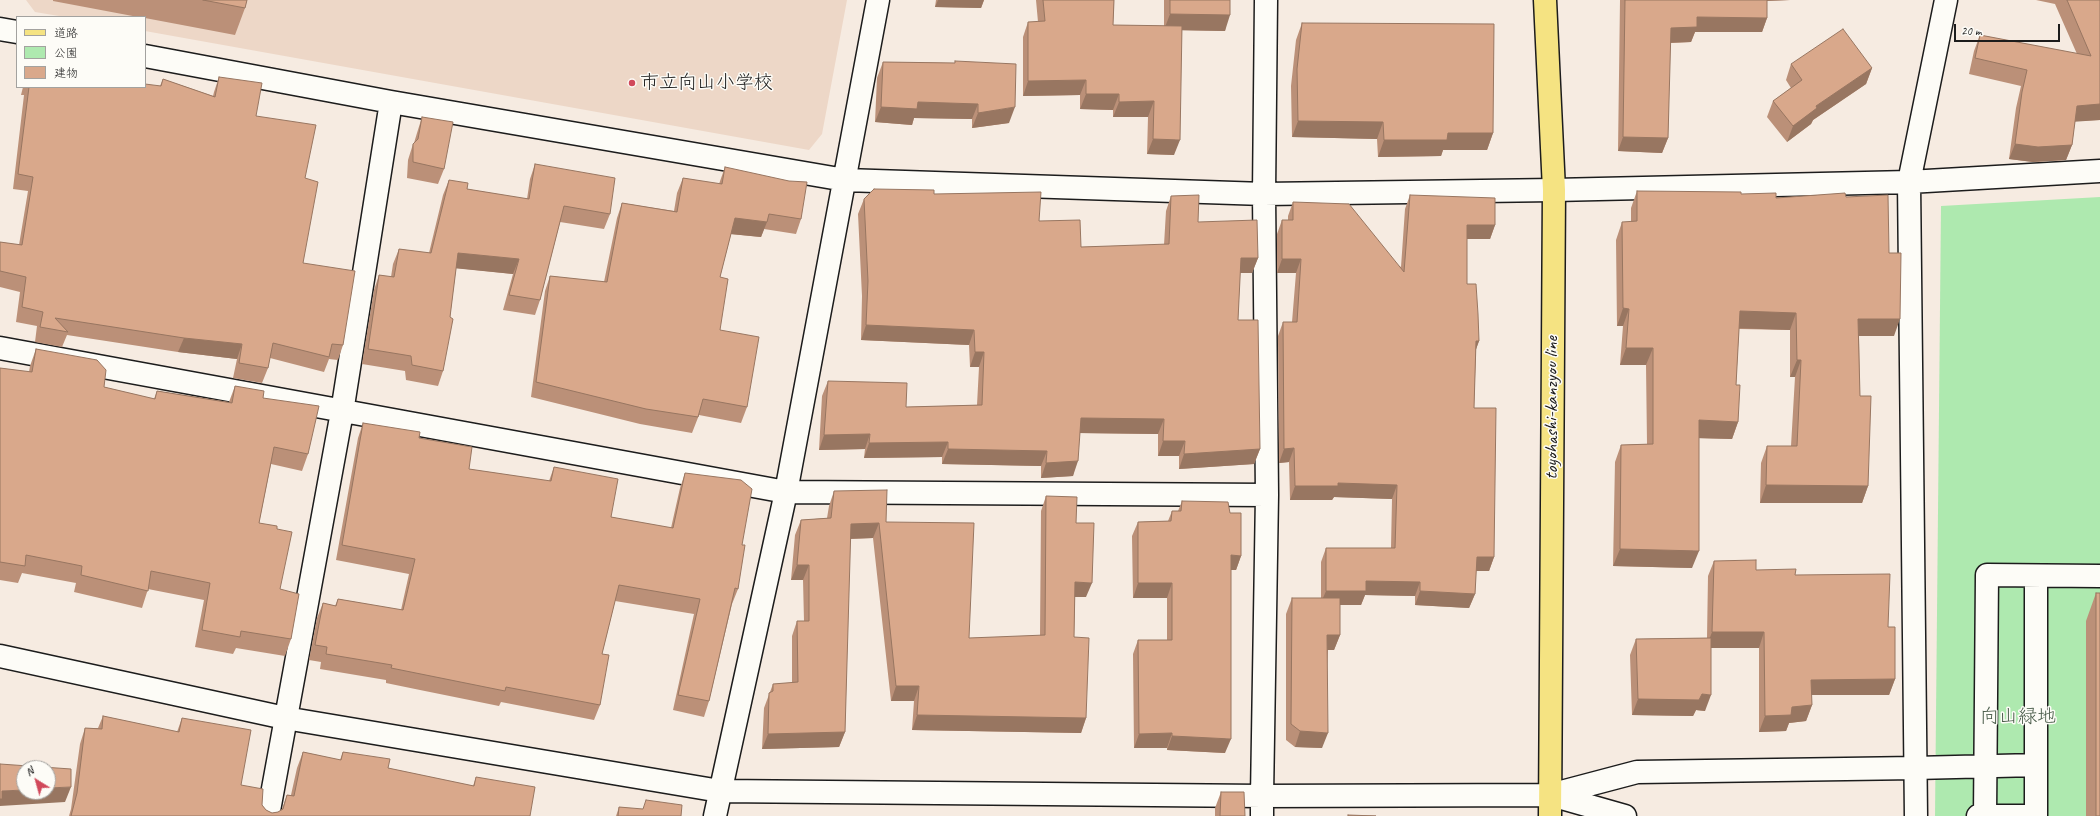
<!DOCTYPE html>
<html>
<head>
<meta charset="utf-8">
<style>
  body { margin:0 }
  #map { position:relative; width:2100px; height:816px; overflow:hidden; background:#f6ebe1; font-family:Caveat,"Klee One",sans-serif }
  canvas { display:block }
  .legend { position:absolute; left:16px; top:16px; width:130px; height:72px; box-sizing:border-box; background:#fdfcf7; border:1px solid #a3a29f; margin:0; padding:5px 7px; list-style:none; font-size:12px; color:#1c1c1c }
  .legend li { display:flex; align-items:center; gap:8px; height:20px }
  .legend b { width:20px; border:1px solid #a3a29f }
  .north { position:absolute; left:16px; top:760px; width:40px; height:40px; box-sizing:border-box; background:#fdfcf7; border:1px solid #a3a29f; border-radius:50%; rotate:323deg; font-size:11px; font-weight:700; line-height:16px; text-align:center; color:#1c1c1c }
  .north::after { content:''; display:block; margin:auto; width:14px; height:18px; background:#d1495b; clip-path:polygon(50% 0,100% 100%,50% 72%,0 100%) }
  .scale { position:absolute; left:1954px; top:24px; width:106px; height:18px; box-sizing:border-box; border:2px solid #1c1c1c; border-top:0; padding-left:5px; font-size:12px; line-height:14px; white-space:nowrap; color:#1c1c1c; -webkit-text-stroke:3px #fdfcf7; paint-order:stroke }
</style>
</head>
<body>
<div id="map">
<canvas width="2100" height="816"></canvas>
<ul class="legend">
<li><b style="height:5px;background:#f5e382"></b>道路</li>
<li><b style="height:11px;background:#aee9af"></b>公園</li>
<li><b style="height:11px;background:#d9a88b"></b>建物</li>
</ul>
<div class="north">N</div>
<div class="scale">20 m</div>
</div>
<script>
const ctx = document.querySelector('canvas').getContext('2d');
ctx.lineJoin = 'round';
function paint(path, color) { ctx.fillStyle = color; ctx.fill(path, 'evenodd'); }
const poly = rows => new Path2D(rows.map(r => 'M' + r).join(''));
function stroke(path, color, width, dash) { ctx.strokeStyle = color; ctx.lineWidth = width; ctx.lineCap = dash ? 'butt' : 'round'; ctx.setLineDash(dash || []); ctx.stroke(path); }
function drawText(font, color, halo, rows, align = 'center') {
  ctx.font = font + ' Caveat,"Klee One",sans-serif'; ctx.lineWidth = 3; ctx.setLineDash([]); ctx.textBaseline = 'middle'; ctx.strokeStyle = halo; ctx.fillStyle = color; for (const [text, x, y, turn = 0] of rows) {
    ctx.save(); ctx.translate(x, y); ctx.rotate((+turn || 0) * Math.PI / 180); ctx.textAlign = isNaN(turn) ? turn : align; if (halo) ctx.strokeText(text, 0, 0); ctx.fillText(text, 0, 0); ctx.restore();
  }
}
paint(poly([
  [26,0,847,0,822,134,809,150,145,31,145,17,65,17,35,12]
]), '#edd7c7');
paint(poly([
  [2100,197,2100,816,1935,816,1941,206]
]), '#aee9af');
const minor = poly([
  [0,29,17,32],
  [145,56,391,102,845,180,1264,194,1266,0],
  [0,348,786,492,1267,495],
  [2036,576,2036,816],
  [0,656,285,718,720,791,1262,796,1262,816],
  [2036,765,1915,768,1637,772,1550,795,1262,796,1267,495,1264,194,1554,190,1909,182,2100,171],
  [1551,795,1625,816],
  [268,816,342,412,391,102],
  [715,816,786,492,878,0],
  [1916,816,1909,182,1946,0],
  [1978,816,2036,816],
  [1985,816,1987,575,2100,576]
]);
const major = poly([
  [1545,0,1554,190,1550,816]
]);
stroke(minor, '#1c1c1c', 25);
stroke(major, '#1c1c1c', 25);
stroke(minor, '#fdfcf7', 22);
stroke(major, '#f5e382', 22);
paint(poly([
  [53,0,247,0,245,8,235,35,145,18,145,17,138,17,53,1],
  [936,0,984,0,981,8,935,7],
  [1036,0,1114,0,1113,25,1164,26,1164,0,1230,0,1225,31,1182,30,1174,155,1147,154,1148,117,1113,117,1113,110,1080,109,1080,95,1023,96,1023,37,1028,22,1038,22],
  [1620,0,1790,0,1767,1,1767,18,1762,32,1695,32,1691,42,1670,43,1668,138,1662,153,1618,151],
  [2036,0,2100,0,2100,120,2075,121,2072,145,2066,160,2033,162,2009,159,2016,108,2021,86,1969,74,1974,51,1980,35,2077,54,2055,4],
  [1302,23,1493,133,1487,150,1443,150,1441,156,1378,157,1377,139,1292,137,1291,86,1296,40],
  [955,61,1009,123,972,128,972,119,914,118,912,125,875,122,877,78,883,62,955,63],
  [1791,64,1872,68,1866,84,1813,120,1811,124,1787,142,1767,117,1773,101,1791,88,1786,80],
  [219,77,256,116,305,178,303,263,343,345,338,360,329,359,324,372,270,358,268,368,262,383,233,378,237,359,178,352,67,335,62,347,35,342,37,326,16,322,20,292,0,287,0,242,19,245,28,191,13,189,24,95,21,95,23,87,145,87,160,86,163,79,213,96,214,92],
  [422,117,444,169,438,184,407,178,408,160,413,144,414,143,417,133],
  [535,164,610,214,604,229,560,222,540,300,535,315,503,310,513,274,456,268,450,317,443,371,438,386,406,380,405,371,362,364,374,290,379,275,391,277,393,264,399,249,429,253,443,195,449,180,467,189,527,199,530,179],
  [725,167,801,219,796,234,764,229,761,237,731,234,720,277,720,330,747,407,741,423,699,415,692,433,640,424,531,397,545,291,550,276,604,282,617,218,622,203,674,211,677,193,683,178,719,184],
  [1637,191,1741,194,1776,198,1846,197,1889,253,1894,336,1859,336,1860,396,1868,486,1862,503,1760,503,1761,463,1767,446,1791,446,1795,377,1790,377,1790,330,1739,329,1736,385,1738,422,1732,439,1699,438,1692,568,1613,566,1615,462,1621,445,1647,444,1646,365,1620,365,1623,326,1617,326,1616,240,1622,222,1631,222,1631,208],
  [934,194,1039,221,1081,247,1164,245,1166,211,1171,196,1198,222,1258,258,1252,273,1240,273,1238,320,1260,449,1254,464,1179,469,1179,456,1158,456,1158,434,1080,433,1073,476,1041,478,1041,466,942,464,942,457,864,458,865,449,819,450,822,396,828,381,906,407,977,405,979,367,970,367,969,345,861,340,862,296,858,214,864,199],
  [1410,195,1495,225,1490,239,1467,239,1467,284,1479,341,1476,349,1474,408,1494,557,1489,571,1476,571,1475,594,1469,608,1415,605,1415,596,1365,595,1361,605,1340,605,1340,635,1334,650,1328,650,1322,748,1295,747,1286,740,1286,614,1292,598,1321,598,1321,562,1326,548,1391,548,1392,499,1334,497,1332,500,1290,500,1289,462,1279,463,1278,336,1283,322,1292,322,1296,273,1277,273,1277,234,1282,220,1288,220,1288,216,1293,202,1401,267,1405,209],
  [36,349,104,387,154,399,157,391,229,402,235,386,263,398,308,454,302,471,271,464,259,523,280,589,291,639,285,656,236,648,233,654,195,647,204,600,148,589,142,608,74,592,76,583,22,573,18,583,0,580,0,368,29,372,30,366],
  [363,423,419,438,469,469,549,481,554,467,611,517,671,528,680,488,685,473,742,545,738,589,732,604,709,701,704,717,673,710,694,614,615,601,602,654,600,705,594,720,501,702,499,706,420,690,386,683,386,680,320,669,321,662,309,660,317,618,323,603,335,606,338,599,401,610,409,574,336,560,358,438],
  [834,491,886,522,969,638,1040,636,1041,511,1046,496,1076,523,1086,597,1075,597,1074,637,1086,718,1081,733,912,730,914,701,891,701,873,538,850,539,845,732,839,747,762,749,764,708,773,684,792,683,792,636,797,621,804,621,803,580,791,580,795,535,801,520,827,518,829,506],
  [1182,501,1230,513,1241,556,1236,570,1231,570,1225,753,1167,750,1167,748,1134,748,1133,654,1138,640,1167,640,1167,598,1133,598,1132,536,1138,522,1168,521,1172,511,1178,511],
  [1714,561,1756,570,1795,575,1888,627,1895,679,1889,695,1811,695,1812,705,1806,721,1789,723,1786,731,1759,732,1759,648,1711,648,1705,711,1696,710,1693,716,1632,715,1630,655,1636,639,1707,638,1708,576],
  [2096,593,2100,816,2086,816,2086,621],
  [103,716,177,732,182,718,241,785,262,805,266,810,272,813,278,812,282,809,287,795,291,795,297,768,303,752,340,760,343,752,388,768,473,786,476,777,530,816,69,816,71,809,80,744,85,728,98,728],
  [1221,792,1245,816,1215,816,1215,808],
  [619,807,681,816,616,816]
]), '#bb9078');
paint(poly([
  [938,0,984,0,981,8,935,7],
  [1761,0,1790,0,1761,1],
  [1170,14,1230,15,1225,31,1164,30],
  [1697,17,1767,18,1762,32,1695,32,1691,42,1665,43,1671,28],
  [1872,68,1866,84,1813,120,1811,124,1787,142,1793,126,1816,106],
  [1086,80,1080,95,1023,96,1028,81],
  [1086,94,1119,94,1113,110,1080,109],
  [1154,101,1148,117,1113,117,1119,102],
  [918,102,978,104,972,119,914,118,912,125,875,122,881,107],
  [2100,104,2100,120,2071,122,2077,106],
  [1015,107,1009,123,972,128,978,113],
  [1298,121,1383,122,1377,139,1292,137],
  [1448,133,1493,133,1487,150,1443,150,1441,156,1378,157,1384,140],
  [1623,137,1668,138,1662,153,1618,151],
  [1153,139,1180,140,1174,155,1147,154],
  [2015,144,2072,145,2066,160,2033,162,2009,159],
  [735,218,767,222,761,237,730,234],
  [1467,225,1495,225,1490,239,1462,239],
  [458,253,519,259,513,274,453,268],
  [1241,258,1258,258,1252,273,1236,273],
  [1282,259,1301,259,1296,273,1277,273],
  [1623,308,1629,309,1623,326,1617,326],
  [1740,311,1796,313,1790,330,1733,328],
  [1858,319,1900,319,1894,336,1852,336],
  [866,325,974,330,969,345,861,340],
  [184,338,242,344,237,359,178,352],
  [1476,341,1479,341,1474,355],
  [1626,348,1653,348,1646,365,1620,365],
  [975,352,984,352,979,367,970,367],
  [1797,360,1801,360,1795,377,1790,377],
  [1081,418,1164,419,1158,434,1076,433],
  [1699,420,1738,422,1732,439,1693,438],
  [870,434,865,449,819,450,824,435],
  [1163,441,1185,441,1179,456,1158,456],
  [948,442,942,457,864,458,869,443],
  [1294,448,1289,462,1279,463,1284,449],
  [948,449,1047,451,1041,466,942,464],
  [1260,449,1254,464,1179,469,1184,454],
  [1078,461,1073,476,1041,478,1046,463],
  [1338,483,1397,485,1392,499,1334,497,1332,500,1290,500,1295,486],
  [1766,485,1868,486,1862,503,1760,503],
  [879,523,873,538,845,539,851,524],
  [1620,549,1699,551,1692,568,1613,566],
  [1231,555,1241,556,1236,570,1226,570],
  [1477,557,1494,557,1489,571,1472,571],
  [797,565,809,565,803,580,791,580],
  [1366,581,1420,582,1415,596,1365,595,1361,605,1320,605,1326,591],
  [1075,582,1092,583,1086,597,1070,597],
  [1138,583,1172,583,1167,598,1133,598],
  [1420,591,1475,594,1469,608,1415,605],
  [1712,632,1764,632,1759,648,1706,648],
  [1327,635,1340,635,1334,650,1322,650],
  [1895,679,1889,695,1806,695,1811,680],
  [896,686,919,686,914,701,891,701],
  [1702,694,1711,695,1705,711,1696,710,1693,716,1632,715,1638,699],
  [1812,705,1806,721,1789,723,1786,731,1759,732,1765,716,1792,707],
  [917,715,1086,718,1081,733,912,730],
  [1300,731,1328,733,1322,748,1295,747],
  [845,732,839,747,762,749,768,734],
  [1172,733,1167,748,1134,748,1139,734],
  [1172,736,1231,739,1225,753,1167,750],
  [71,787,65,802,0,806,0,797,2,791,24,790,24,792,48,792,48,788]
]), '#987661');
const building = poly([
  [203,0,247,0,245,8,203,0],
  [1043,0,1114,0,1113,25,1182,26,1180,140,1153,139,1154,101,1119,102,1119,94,1086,94,1086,80,1028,81,1028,22,1045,21,1043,0],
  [1170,0,1230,0,1230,15,1170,14,1170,0],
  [1625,0,1767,0,1767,18,1697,17,1697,27,1671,28,1668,138,1623,137,1625,0],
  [2067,0,2100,0,2100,104,2077,106,2072,145,2038,147,2015,144,2022,92,2027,70,1975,58,1980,35,2091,56,2067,0],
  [1302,23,1494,24,1493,133,1448,133,1447,140,1384,140,1383,122,1298,121,1297,69,1302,23],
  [1843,29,1872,68,1816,106,1817,108,1793,126,1773,101,1802,80,1791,64,1843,29],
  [955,61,1016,64,1015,107,978,113,978,104,918,102,917,109,881,107,883,62,955,63,955,61],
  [219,77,262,83,256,116,316,125,305,178,318,182,303,263,355,271,343,345,332,344,329,357,273,343,268,368,239,363,242,344,184,338,55,318,68,332,40,327,43,312,22,307,26,277,0,271,0,242,22,245,33,177,18,174,29,87,145,87,145,84,161,86,163,79,215,97,219,77],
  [422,117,453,122,444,169,413,162,413,144,418,139,422,117],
  [535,164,615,178,610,214,564,206,540,300,509,295,519,259,458,253,450,317,453,319,443,371,412,365,411,356,368,349,379,275,394,277,399,249,431,253,449,180,468,183,467,189,529,199,535,164],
  [725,167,789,181,807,182,801,219,769,214,767,222,735,218,720,277,728,279,720,330,759,337,747,407,703,399,698,417,646,409,536,382,550,276,607,282,622,203,677,212,683,178,722,184,725,167],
  [874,189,934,190,934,194,1041,192,1039,221,1080,220,1081,247,1169,244,1171,196,1199,195,1198,222,1257,220,1258,258,1241,258,1238,320,1258,320,1260,449,1184,454,1185,441,1163,441,1164,419,1081,418,1078,461,1046,463,1047,451,948,449,948,442,869,443,870,434,824,435,828,381,907,383,906,407,982,405,984,352,975,352,974,330,866,325,868,281,864,199,874,189],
  [1637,191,1741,192,1741,194,1776,193,1776,198,1845,193,1846,197,1888,195,1889,253,1901,253,1900,319,1858,319,1860,396,1871,396,1868,486,1766,485,1767,446,1797,446,1801,360,1797,360,1796,313,1740,311,1736,385,1740,385,1738,422,1699,420,1699,551,1620,549,1621,445,1653,444,1653,348,1626,348,1629,309,1623,308,1622,222,1637,221,1637,191],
  [1410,195,1495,198,1495,225,1467,225,1467,284,1476,284,1478,314,1479,341,1476,341,1474,408,1496,408,1494,557,1477,557,1475,594,1420,591,1420,582,1366,581,1366,591,1326,591,1326,548,1395,548,1397,485,1338,483,1338,486,1295,486,1294,448,1284,449,1283,322,1297,322,1301,259,1282,259,1282,220,1293,220,1293,202,1349,204,1404,272,1410,195],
  [36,349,97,360,106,370,104,387,155,399,157,391,232,403,235,386,264,391,263,398,319,406,308,454,274,447,259,523,277,526,277,529,292,532,280,589,299,594,291,639,241,631,240,637,202,630,210,583,151,571,148,591,81,575,82,566,26,555,25,566,0,562,0,368,32,372,36,349],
  [363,423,420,432,419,438,472,447,469,469,551,481,554,467,618,479,611,517,673,528,685,473,741,480,752,489,742,545,745,545,738,589,735,588,709,701,678,695,700,599,619,585,602,654,609,655,600,705,506,687,505,691,391,668,392,665,326,654,327,647,315,645,323,603,336,606,338,599,403,610,415,559,342,545,363,423],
  [887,490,886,522,974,523,969,638,1045,635,1046,496,1077,497,1076,523,1094,523,1092,583,1075,582,1074,637,1089,638,1086,718,917,715,919,686,896,686,879,523,851,524,845,732,768,734,769,693,773,691,773,684,798,682,797,621,809,621,809,565,797,565,801,520,831,518,834,491,887,490],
  [1182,501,1228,502,1230,513,1241,513,1241,556,1231,555,1231,739,1172,736,1172,733,1139,734,1138,640,1172,640,1172,583,1138,583,1138,522,1171,521,1172,511,1181,511,1182,501],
  [1756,560,1756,570,1796,569,1795,575,1890,574,1888,627,1895,627,1895,679,1811,680,1812,705,1792,707,1791,715,1765,716,1764,632,1712,632,1714,561,1756,560],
  [2096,593,2100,593,2100,816,2096,816,2096,593],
  [1292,598,1340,598,1340,635,1327,635,1328,733,1300,731,1291,724,1292,598],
  [1711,638,1711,695,1702,694,1699,700,1638,699,1636,639,1711,638],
  [103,716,179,732,182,718,251,730,241,785,263,789,262,805,266,810,272,813,278,812,283,809,287,795,294,796,303,752,341,760,343,752,390,759,388,768,474,786,476,777,535,787,530,816,71,816,77,793,85,728,102,729,103,716],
  [0,764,71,769,71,787,48,788,48,768,24,768,24,790,2,791,2,799,0,799,0,764],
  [1221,792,1244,792,1245,816,1220,816,1221,792],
  [646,800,682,805,681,816,618,816,619,807,643,809,646,800],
  [1348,815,1376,816,1348,816,1348,815]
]);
paint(building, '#d9a88b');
stroke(building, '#987661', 1);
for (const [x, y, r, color] of [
  [632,83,4,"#d1495b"]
]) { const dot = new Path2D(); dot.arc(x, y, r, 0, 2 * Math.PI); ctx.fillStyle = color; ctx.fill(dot); stroke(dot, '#fdfcf7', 1.5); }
drawText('19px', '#1c1c1c', '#fdfcf7', [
  ["市立向山小学校",640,83]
], 'left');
drawText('19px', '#1c1c1c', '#fdfcf7', [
  ["toyohashi-kanzyou line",1552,408,-90]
]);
drawText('19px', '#485a48', '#fdfcf7', [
  ["向山緑地",2018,717]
]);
</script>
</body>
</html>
